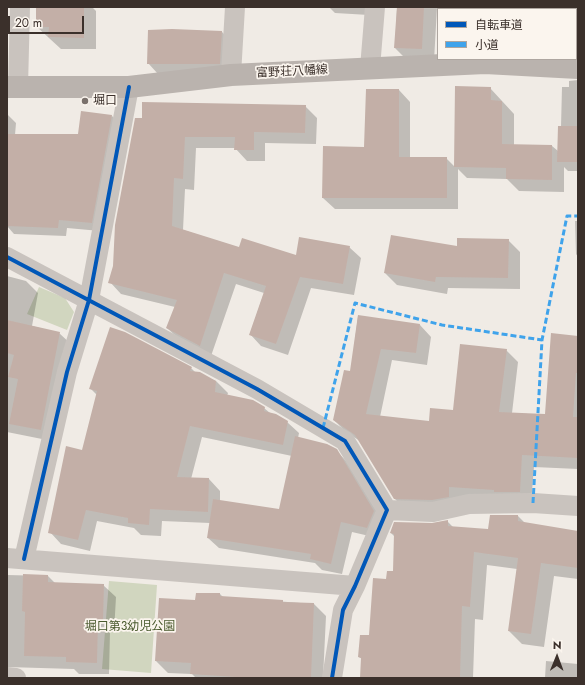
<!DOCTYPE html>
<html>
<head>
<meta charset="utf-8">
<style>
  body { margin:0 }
  #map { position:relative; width:585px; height:685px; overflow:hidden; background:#f0ebe5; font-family:Jost,"Noto Sans JP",sans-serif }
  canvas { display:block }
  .frame { position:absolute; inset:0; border:8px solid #3b302b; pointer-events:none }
  .legend { position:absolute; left:437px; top:8px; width:140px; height:52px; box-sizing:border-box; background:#fbf5ee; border:1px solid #aea6a0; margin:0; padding:5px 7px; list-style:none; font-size:12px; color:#3b302b }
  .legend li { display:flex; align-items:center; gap:8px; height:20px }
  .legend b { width:20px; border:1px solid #aea6a0 }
  .north { position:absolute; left:537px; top:637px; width:40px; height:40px; -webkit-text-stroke:3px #fbf5ee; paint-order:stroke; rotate:1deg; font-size:11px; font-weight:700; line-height:16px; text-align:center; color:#3b302b }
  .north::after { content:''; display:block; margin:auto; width:14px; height:18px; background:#3b302b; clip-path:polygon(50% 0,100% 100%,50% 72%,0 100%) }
  .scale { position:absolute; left:8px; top:16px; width:76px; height:18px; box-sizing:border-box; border:2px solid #3b302b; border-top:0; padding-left:5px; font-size:12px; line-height:14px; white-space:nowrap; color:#3b302b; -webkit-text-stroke:3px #fbf5ee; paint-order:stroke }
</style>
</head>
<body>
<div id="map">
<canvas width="585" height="685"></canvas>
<div class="frame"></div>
<ul class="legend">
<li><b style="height:5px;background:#0057b8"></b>自転車道</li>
<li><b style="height:5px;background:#3fa3eb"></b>小道</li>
</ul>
<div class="north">N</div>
<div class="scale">20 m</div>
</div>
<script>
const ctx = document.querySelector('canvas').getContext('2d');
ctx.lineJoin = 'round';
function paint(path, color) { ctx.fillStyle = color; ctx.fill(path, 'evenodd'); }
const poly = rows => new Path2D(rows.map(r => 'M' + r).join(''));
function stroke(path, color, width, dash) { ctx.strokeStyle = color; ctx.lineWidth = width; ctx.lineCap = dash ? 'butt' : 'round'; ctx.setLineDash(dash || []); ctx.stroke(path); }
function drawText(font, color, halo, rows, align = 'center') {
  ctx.font = font + ' Jost,"Noto Sans JP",sans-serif'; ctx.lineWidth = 3.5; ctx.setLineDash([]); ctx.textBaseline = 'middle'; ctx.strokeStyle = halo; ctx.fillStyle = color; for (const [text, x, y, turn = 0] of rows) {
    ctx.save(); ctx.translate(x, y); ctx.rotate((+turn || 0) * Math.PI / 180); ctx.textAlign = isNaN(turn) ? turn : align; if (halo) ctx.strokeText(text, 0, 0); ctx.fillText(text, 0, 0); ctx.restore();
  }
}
paint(poly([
  [39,287,65,298,74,312,67,330,27,314],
  [109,581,157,585,151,673,102,669]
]), '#d1d6bf');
paint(poly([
  [37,7,92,7,96,11,96,49,61,49,37,27],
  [329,7,369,7,369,15,335,13],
  [397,7,437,7,434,61,407,60,395,48],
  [509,7,578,7,578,63,576,59,576,9,508,9],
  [222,32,232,42,230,74,158,74,148,63],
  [578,80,578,171,568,171,564,167,564,192,519,191,507,179,467,178,458,169,458,209,335,209,323,198,365,148,399,90,410,102,410,158,446,158,455,167,490,88,514,114,514,145,552,146,558,151,561,127,562,87,569,87,569,81],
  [305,106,317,118,316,144,265,143,265,161,247,161,235,148,196,148,194,190,185,189,183,230,240,248,297,256,349,247,361,258,354,295,311,288,288,355,261,346,250,334,264,293,236,284,211,356,179,339,167,328,175,307,121,294,110,282,114,266,136,119],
  [7,114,16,123,15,135,79,135,112,116,120,124,100,231,67,228,66,236,14,234,7,226],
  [575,221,578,221,578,257,576,254],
  [508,240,520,252,520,289,448,288,447,294,397,285,385,273,458,247],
  [7,276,26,281,38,293,32,326,59,333,72,345,52,441,7,432],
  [358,316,420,325,431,337,427,365,392,360,380,417,430,422,454,411,506,350,518,362,512,413,545,415,578,337,578,469,534,467,531,503,406,510,394,498,360,441,346,432,334,420,351,372],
  [191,368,195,372,216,381,228,393,227,396,264,408,270,413,287,422,299,433,298,438,336,450,347,462,384,523,378,538,352,532,342,574,322,570,315,563,219,548,208,538,210,523,162,521,161,536,141,535,134,528,97,521,90,551,61,544,50,532,83,451,97,395,90,388],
  [202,437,292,456,280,510,220,501,220,491,209,479,191,479],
  [491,516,518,516,525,523,578,532,578,579,554,576,544,647,522,644,509,631,517,569,487,565,483,620,475,619,473,678,361,678,362,659,359,657,370,636,387,580,394,572,395,537,391,533,448,522,454,528,489,530],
  [7,575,48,576,55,583,103,585,116,597,114,632,110,632,109,674,79,674,74,669,7,667],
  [220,594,223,597,314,604,326,616,323,678,196,678,192,674,168,673,156,661,196,601],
  [546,661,578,664,578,678,545,678]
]), '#0003');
paint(poly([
  [36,7,84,7,84,38,48,37,49,27,36,27],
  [397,7,424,7,422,49,394,48],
  [172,29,222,31,220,64,147,64,148,30],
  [455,86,491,87,491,100,502,101,502,144,552,145,552,180,506,179,506,168,454,167],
  [366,89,399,89,399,157,447,157,447,198,322,198,323,146,364,147],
  [142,102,306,105,305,133,254,132,254,150,234,150,235,137,185,137,183,179,174,178,172,226,239,247,242,238,296,255,299,237,350,246,343,284,300,277,276,344,249,335,266,286,224,273,200,346,166,328,177,300,108,283,113,266,115,225,135,118,142,118],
  [81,111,112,115,92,223,59,220,58,228,7,226,7,134,78,134],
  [558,126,578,126,578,162,557,162],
  [391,235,457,246,457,238,509,239,508,278,436,277,435,282,384,273],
  [358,315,420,324,416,353,381,349,366,414,429,421,430,408,453,410,460,344,507,349,499,412,545,414,551,333,578,336,578,373,576,373,573,417,578,417,578,458,522,455,520,492,494,492,494,490,449,487,449,497,432,500,394,499,355,435,333,420,344,370,350,371],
  [7,320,60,332,41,430,9,424,18,379,8,377,14,355,7,353],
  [110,327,125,332,192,367,190,371,200,372,216,381,215,392,253,400,265,407,264,411,276,414,288,421,283,445,190,426,177,477,209,478,208,512,150,509,149,525,128,523,128,518,86,510,78,540,48,533,66,446,82,450,97,391,89,389],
  [295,436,327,444,337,449,374,511,367,528,341,522,331,564,310,559,311,554,207,538,213,499,279,509],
  [490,515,518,515,518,521,578,531,578,568,541,563,531,634,508,631,518,558,474,552,470,607,462,606,460,678,360,678,361,658,358,657,360,635,369,635,373,578,386,579,387,571,393,571,394,534,390,533,394,522,432,523,448,520,448,526,488,529],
  [23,574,48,575,48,582,104,584,103,621,98,621,97,663,66,662,66,657,24,656,25,612,22,611],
  [196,593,220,593,220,596,283,600,283,602,314,603,311,678,251,678,190,674,191,663,155,661,159,598,195,600]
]), '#c3afa7');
stroke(poly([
  [488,9,488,7],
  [370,68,375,7],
  [231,75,235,7],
  [18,87,20,7],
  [7,257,257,389,345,441,387,510,355,586,343,610,332,678],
  [387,510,433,512,469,504,533,503,578,506],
  [7,558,355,586],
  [24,559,67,372,89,300,129,87],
  [7,677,16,678]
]), '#c9c3be', 20);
stroke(poly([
  [7,87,129,87,231,75,485,63,578,68]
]), '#bab3ae', 22);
stroke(poly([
  [323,428,355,303,442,325,542,340],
  [533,503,542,340,567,216,578,216]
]), '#3fa3eb', 3, [6, 3]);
stroke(poly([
  [7,257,257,389,345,441,387,510,355,586,343,610,332,678],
  [24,559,67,372,89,300,129,87]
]), '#0057b8', 4);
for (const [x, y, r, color] of [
  [85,101,4,"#7a716c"]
]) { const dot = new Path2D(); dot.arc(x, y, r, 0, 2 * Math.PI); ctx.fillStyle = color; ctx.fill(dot); stroke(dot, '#fbf5ee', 1.5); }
drawText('12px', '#3b302b', '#fbf5ee', [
  ["富野荘八幡線",292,72,-3]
]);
drawText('12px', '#3b302b', '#fbf5ee', [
  ["堀口",93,101]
], 'left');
drawText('12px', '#4a5a2e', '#fbf5ee', [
  ["堀口第3幼児公園",130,627]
]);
</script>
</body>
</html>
